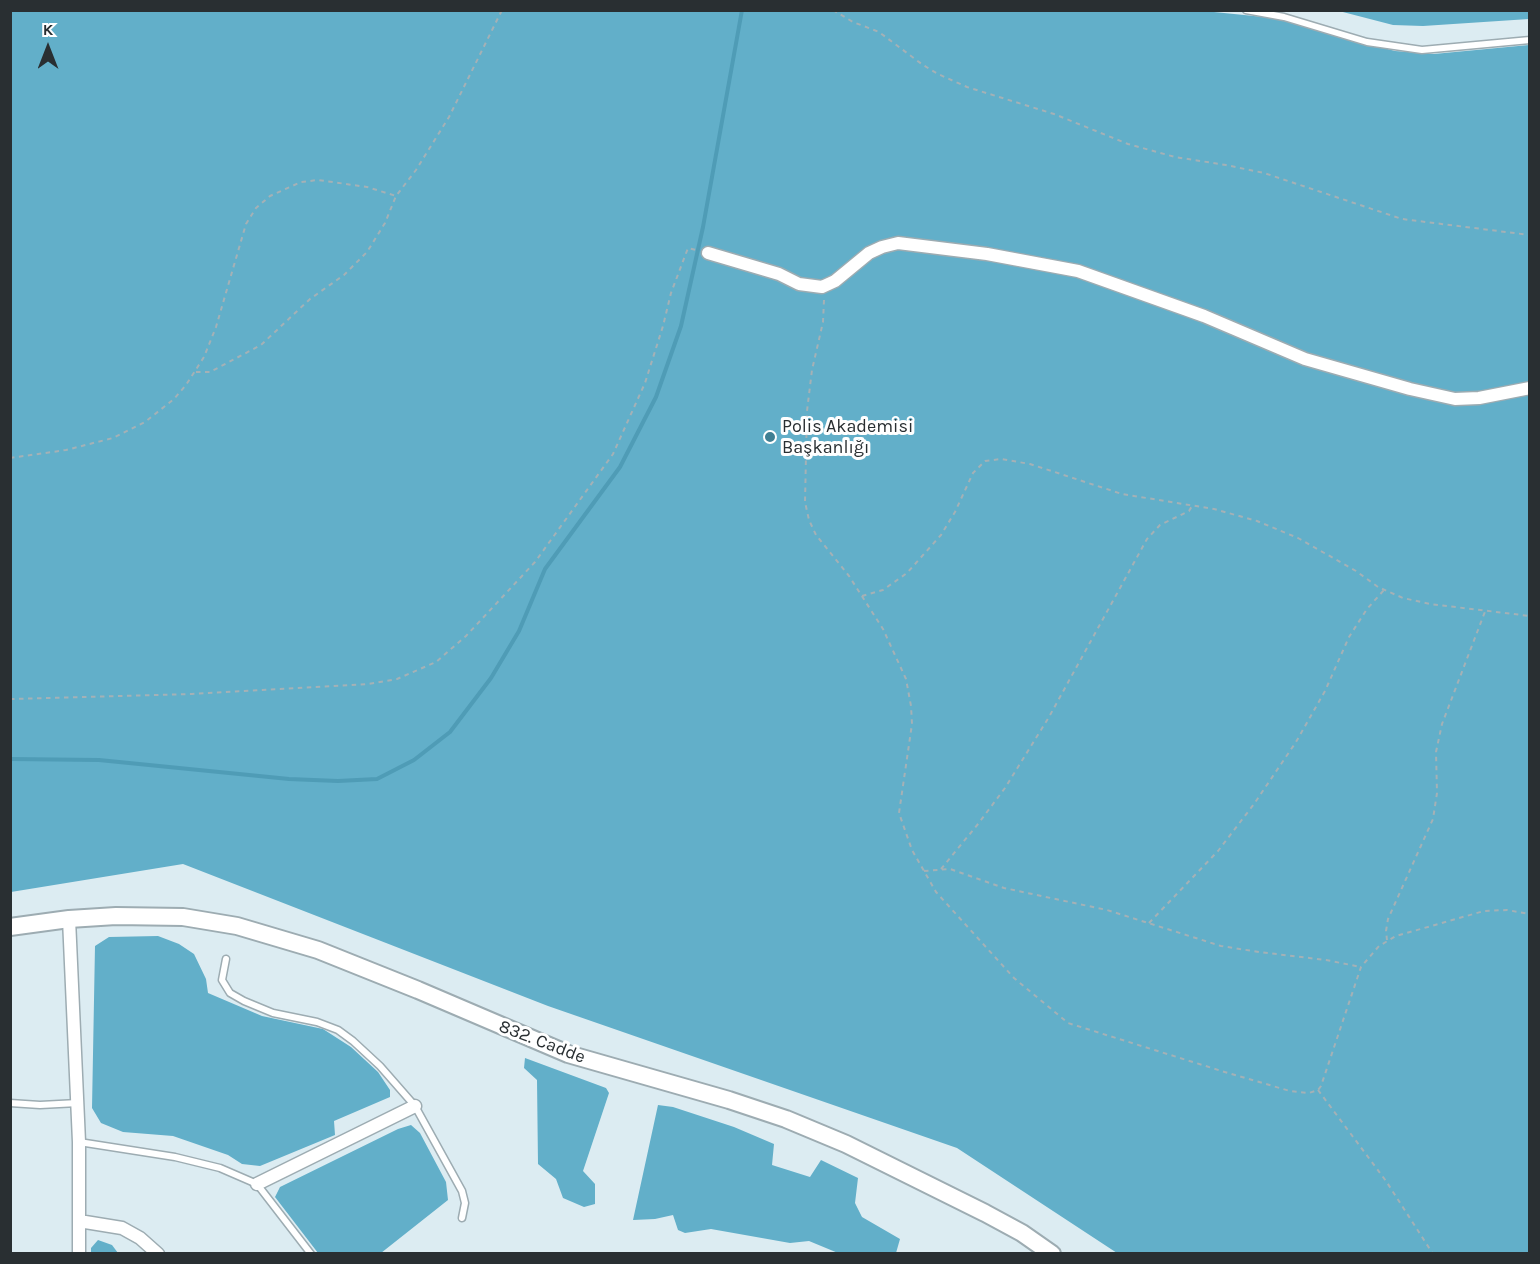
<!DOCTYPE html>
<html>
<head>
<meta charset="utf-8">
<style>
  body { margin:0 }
  #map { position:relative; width:1540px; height:1264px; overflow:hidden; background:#dcecf2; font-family:Karla,sans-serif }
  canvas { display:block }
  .frame { position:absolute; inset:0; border:12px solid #292f32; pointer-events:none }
  .north { position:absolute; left:18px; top:18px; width:60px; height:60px; -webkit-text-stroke:4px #fff; paint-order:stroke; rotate:0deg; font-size:16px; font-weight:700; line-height:24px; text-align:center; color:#292f32 }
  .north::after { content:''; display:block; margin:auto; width:21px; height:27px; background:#292f32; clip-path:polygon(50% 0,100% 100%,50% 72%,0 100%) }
</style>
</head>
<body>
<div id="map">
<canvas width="1540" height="1264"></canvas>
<div class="frame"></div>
<div class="north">K</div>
</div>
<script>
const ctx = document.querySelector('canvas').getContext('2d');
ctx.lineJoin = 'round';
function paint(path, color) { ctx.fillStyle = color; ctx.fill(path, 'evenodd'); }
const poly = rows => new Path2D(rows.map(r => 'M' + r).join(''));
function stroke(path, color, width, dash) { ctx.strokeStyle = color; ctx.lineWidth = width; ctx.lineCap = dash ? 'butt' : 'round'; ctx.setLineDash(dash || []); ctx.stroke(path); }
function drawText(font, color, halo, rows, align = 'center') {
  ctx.font = font + ' Karla,sans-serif'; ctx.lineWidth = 6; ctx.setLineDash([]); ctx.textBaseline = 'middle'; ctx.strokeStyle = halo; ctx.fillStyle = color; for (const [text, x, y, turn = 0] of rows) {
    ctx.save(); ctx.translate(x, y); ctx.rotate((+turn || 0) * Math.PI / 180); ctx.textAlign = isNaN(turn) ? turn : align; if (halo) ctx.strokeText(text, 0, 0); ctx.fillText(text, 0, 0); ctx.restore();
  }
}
paint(poly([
  [1194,10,1274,18,1395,51,1434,54,1529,45,1529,1253,1117,1253,957,1148,548,1006,183,864,11,892,11,11],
  [1529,10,1529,19,1423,26,1393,25,1339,11],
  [158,936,179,944,194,954,206,979,208,993,262,1016,323,1029,351,1047,378,1072,390,1090,390,1097,334,1121,335,1135,260,1166,242,1164,228,1155,173,1136,123,1132,101,1123,92,1108,95,946,109,937],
  [525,1058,606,1088,609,1093,583,1171,595,1184,595,1204,584,1207,563,1198,556,1179,538,1164,537,1080,524,1068],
  [658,1105,673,1107,734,1127,774,1144,772,1165,810,1177,821,1160,858,1178,855,1203,862,1217,900,1239,896,1253,838,1253,809,1241,790,1243,711,1229,685,1233,678,1230,673,1215,655,1219,633,1220],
  [411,1125,420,1133,446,1182,448,1200,381,1253,318,1253,275,1197,280,1187,398,1129],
  [98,1240,112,1245,118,1253,91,1253,91,1248]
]), '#62afc9');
stroke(poly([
  [10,759,99,760,289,779,338,781,377,779,414,760,450,732,491,678,519,631,545,569,620,467,656,397,681,326,703,227,742,10]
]), '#4f9cb6', 4);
const lane = poly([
  [1246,10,1284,17,1367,42,1422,50,1530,40],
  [226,959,222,980,230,993,244,1001,273,1013,317,1022,338,1030,353,1041,380,1066,415,1106,462,1191,465,1203,462,1218],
  [10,1103,40,1105,78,1103],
  [79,1142,175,1157,220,1168,257,1184,311,1254]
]);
const street = poly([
  [708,253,779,274,799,284,822,287,835,281,869,253,882,247,898,243,987,254,1078,271,1204,316,1305,359,1410,389,1455,399,1479,398,1530,388],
  [69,919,79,1142,79,1254],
  [257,1184,415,1106],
  [79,1221,122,1228,140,1238,158,1254]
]);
const secondary = poly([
  [10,927,69,919,116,916,183,917,237,926,318,950,418,990,568,1054,729,1100,786,1119,846,1144,985,1213,1022,1233,1052,1254]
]);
stroke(lane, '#9dacb2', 9);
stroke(street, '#9dacb2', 15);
stroke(secondary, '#9dacb2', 20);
stroke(poly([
  [833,10,853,22,879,32,923,65,938,74,967,87,1054,114,1128,144,1175,157,1226,165,1264,173,1402,219,1530,235],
  [824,300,823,322,812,370,807,411,805,502,809,520,816,535,849,576,883,629,906,679,911,706,912,724,899,813,912,850,936,892,1014,978,1068,1023,1228,1073,1290,1091,1309,1093,1318,1090,1321,1086,1361,967,1379,946,1396,936,1484,911,1507,910,1530,914],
  [196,372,210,372,261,345,310,299,344,275,367,252,385,223,396,196,416,170,449,117,502,10],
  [10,458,66,450,113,438,145,422,174,399,186,385,204,357,216,327,246,224,256,208,270,196,301,182,318,180,367,187,396,196],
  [862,596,883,590,907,573,941,535,955,512,973,473,985,461,1001,459,1030,464,1122,494,1214,509,1257,521,1298,538,1356,571,1378,587,1403,598,1430,604,1530,616],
  [10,699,192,694,368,684,397,679,436,662,466,636,535,562,613,454,645,383,663,326,671,293,688,248,696,250],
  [941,869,978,824,1005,788,1049,717,1147,539,1160,525,1189,511,1192,506],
  [924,871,950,869,1004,888,1107,910,1221,946,1259,952,1326,960,1361,967],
  [1149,923,1218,851,1254,804,1296,742,1325,691,1349,637,1367,609,1384,590],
  [1387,940,1386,931,1388,919,1433,819,1437,793,1436,752,1442,724,1486,609],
  [1318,1090,1386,1181,1433,1254]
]), '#a4b1b6', 2, [4.5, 4.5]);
stroke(lane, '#fff', 6);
stroke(street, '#fff', 12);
stroke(secondary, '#fff', 16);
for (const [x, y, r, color] of [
  [770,437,6,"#407f93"]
]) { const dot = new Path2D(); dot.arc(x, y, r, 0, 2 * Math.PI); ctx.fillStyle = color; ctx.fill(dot); stroke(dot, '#fff', 2); }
drawText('18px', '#292f32', '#fff', [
  ["Polis Akademisi",782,427],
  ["Başkanlığı",782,448]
], 'left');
drawText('18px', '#292f32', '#fff', [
  ["832. Cadde",542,1042,21]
]);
</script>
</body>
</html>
